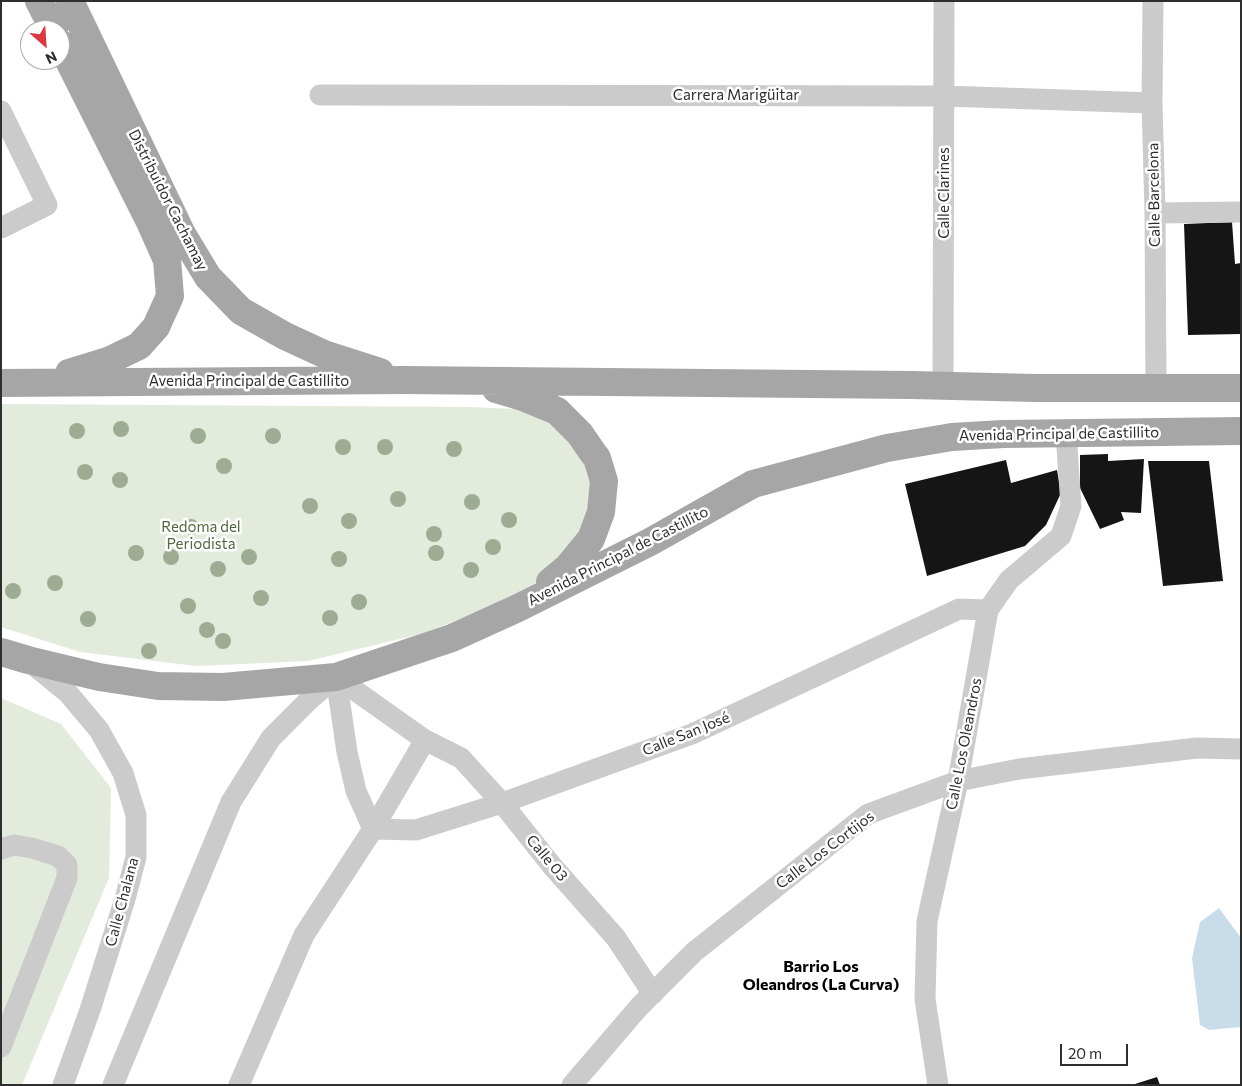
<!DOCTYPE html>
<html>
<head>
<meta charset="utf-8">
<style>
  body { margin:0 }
  #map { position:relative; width:1242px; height:1086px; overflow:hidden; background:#fff; font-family:Commissioner,sans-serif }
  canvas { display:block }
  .frame { position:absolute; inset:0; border:2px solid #2e2e2e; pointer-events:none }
  .north { position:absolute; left:20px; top:20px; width:50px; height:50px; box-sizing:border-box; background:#fff; border:1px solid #ababab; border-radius:50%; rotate:154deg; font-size:14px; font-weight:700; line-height:20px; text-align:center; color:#2e2e2e }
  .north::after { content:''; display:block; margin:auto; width:18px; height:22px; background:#de363f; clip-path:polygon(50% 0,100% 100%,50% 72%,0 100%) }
  .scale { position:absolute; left:1060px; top:1044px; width:68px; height:22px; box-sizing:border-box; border:2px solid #2e2e2e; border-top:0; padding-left:6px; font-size:15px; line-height:18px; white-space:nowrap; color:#2e2e2e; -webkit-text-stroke:4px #fff; paint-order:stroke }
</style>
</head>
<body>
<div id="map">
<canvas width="1242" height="1086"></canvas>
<div class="frame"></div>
<div class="north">N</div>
<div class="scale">20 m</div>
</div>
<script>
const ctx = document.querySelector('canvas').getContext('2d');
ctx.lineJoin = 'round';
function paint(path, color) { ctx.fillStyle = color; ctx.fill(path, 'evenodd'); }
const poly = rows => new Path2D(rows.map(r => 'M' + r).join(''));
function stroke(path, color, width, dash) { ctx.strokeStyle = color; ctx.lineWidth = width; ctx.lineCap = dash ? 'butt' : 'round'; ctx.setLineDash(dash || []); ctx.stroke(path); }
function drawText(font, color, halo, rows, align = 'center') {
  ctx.font = font + ' Commissioner,sans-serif'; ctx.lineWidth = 5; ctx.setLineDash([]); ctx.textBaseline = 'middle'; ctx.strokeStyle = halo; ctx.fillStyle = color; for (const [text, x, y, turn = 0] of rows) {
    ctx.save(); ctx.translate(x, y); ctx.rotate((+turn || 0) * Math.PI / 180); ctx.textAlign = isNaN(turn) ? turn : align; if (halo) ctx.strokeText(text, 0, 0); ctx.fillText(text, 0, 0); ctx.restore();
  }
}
paint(poly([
  [1,404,472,407,557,411,593,453,592,517,561,566,516,596,425,633,308,661,196,666,80,652,1,627],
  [1,698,61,724,111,788,109,878,22,1085,1,1085]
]), '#e3ebdc');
paint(poly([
  [1219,908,1241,938,1241,1027,1209,1030,1200,1025,1192,958,1200,922]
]), '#c8dcea');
paint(poly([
  [1232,222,1235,264,1241,263,1241,334,1188,335,1184,224],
  [1108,454,1108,461,1144,459,1141,513,1121,512,1124,520,1100,529,1080,488,1080,455],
  [1006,460,1011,483,1057,470,1061,493,1046,525,1025,546,927,576,905,484],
  [1148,461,1209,461,1223,581,1163,586],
  [1157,1077,1160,1085,1135,1085,1135,1084]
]), '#151515');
stroke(poly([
  [1153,1,1152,103,1155,213,1156,388],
  [320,95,945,96,1152,103],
  [1,111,47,205,1,228],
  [1155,213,1241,212],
  [943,386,944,1],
  [30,662,68,693,99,730,123,773,136,815,136,857,125,899,90,1010,63,1085],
  [336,677,347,752,356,791,373,829,416,830,502,803,692,734,959,609,988,610],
  [336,677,425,740,461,758,502,803,553,867,616,938,653,994],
  [1,849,14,845,32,848,58,856,67,865,67,878,1,1047],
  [113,1085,231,802,271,738,309,700,336,677],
  [239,1085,304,935,373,829,425,740],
  [572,1085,639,1007,694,952,868,814,958,781,1019,769,1197,748,1241,749],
  [938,1085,925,999,927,921,958,781,988,610,1009,580,1061,536,1071,506,1066,433]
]), '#cbcbcb', 21);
stroke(poly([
  [39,1,54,30],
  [70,1,182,234,208,277,241,311,285,336,324,354,380,372],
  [60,43,150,222,167,260,170,296,156,327,139,346,108,361,69,373],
  [1,383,403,380,911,385,1036,388,1241,388],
  [496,389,523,397,557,411,580,434,593,453,597,458,604,481,601,512,591,539,568,567,550,582],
  [1,652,28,660,99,677,158,686,223,687,336,677,452,638,518,608,650,542,753,484,887,448,952,437,1003,434,1241,431]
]), '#a6a6a6', 28);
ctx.fillStyle = '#9fac94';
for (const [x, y] of [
  [121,429],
  [77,431],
  [198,436],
  [273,436],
  [343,447],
  [385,447],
  [454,449],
  [224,466],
  [85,472],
  [120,480],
  [398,499],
  [472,502],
  [310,506],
  [509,520],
  [349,521],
  [191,527],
  [434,534],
  [493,547],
  [136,553],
  [436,553],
  [171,557],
  [249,557],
  [339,559],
  [218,569],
  [471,570],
  [55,583],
  [13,591],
  [261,598],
  [359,602],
  [188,606],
  [330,618],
  [88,619],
  [207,630],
  [223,641],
  [149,651]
]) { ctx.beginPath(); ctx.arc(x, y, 8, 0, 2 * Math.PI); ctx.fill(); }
drawText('15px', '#2e2e2e', '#fff', [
  ["Carrera Marigüitar",736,95],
  ["Calle Clarines",944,193,-90],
  ["Calle Barcelona",1154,195,-91],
  ["Distribuidor Cachamay",168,200,63],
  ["Avenida Principal de Castillito",249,381],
  ["Avenida Principal de Castillito",1059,434,-1],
  ["Avenida Principal de Castillito",618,556,-27],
  ["Calle San José",686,734,-22],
  ["Calle Los Oleandros",964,744,-79],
  ["Calle Los Cortijos",825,850,-37],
  ["Calle 03",547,858,50],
  ["Calle Chalana",122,902,-75]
]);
drawText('15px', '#50683d', '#fff', [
  ["Redoma del",201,527],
  ["Periodista",201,544]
]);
drawText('bold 16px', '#000', '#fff', [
  ["Barrio Los",821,967],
  ["Oleandros (La Curva)",821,985]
]);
</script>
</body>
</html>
